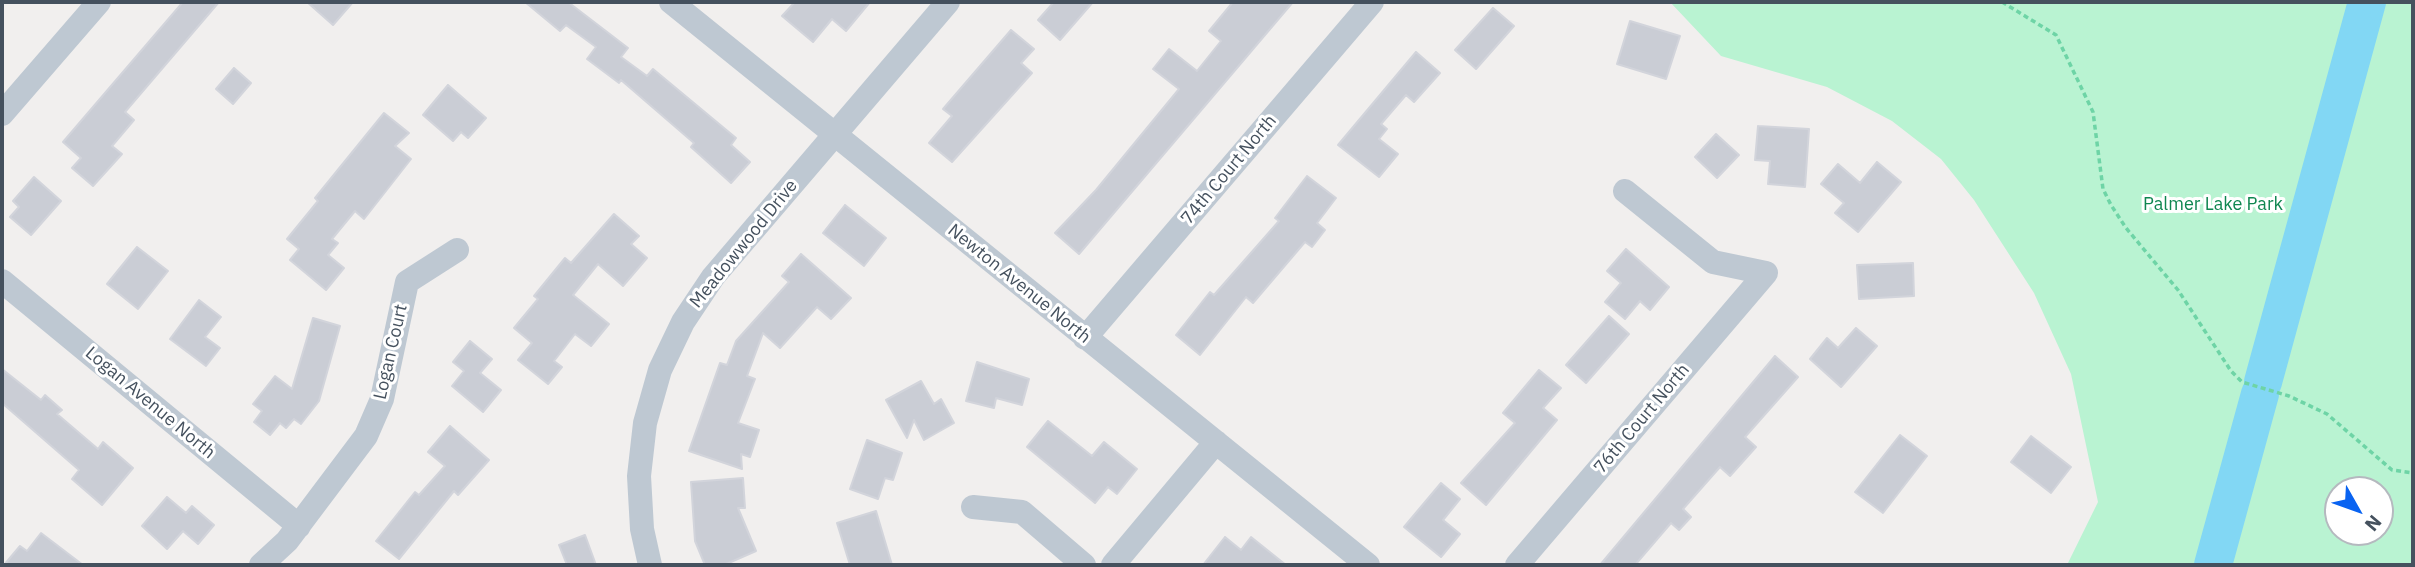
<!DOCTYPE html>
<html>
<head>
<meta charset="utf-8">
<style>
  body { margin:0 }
  #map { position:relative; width:2415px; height:567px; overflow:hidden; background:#f1efee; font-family:"IBM Plex Sans",sans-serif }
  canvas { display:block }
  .frame { position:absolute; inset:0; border:4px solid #45515e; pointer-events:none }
  .north { position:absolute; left:2324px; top:476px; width:70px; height:70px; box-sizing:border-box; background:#fff; border:2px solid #b5b9bf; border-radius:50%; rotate:130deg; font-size:19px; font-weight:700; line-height:28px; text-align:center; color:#45515e }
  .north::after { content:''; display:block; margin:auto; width:24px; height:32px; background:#0963f1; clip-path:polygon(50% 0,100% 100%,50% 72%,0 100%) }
</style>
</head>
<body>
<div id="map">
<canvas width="2415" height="567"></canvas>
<div class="frame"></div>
<div class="north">N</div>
</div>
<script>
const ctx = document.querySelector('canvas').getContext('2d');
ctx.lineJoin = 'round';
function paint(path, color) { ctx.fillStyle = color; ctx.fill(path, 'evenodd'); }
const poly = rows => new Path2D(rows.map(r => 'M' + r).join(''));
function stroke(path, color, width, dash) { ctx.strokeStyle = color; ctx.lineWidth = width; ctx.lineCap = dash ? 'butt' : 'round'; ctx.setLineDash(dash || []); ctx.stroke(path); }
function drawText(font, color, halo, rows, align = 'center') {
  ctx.font = font + ' "IBM Plex Sans",sans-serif'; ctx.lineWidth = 6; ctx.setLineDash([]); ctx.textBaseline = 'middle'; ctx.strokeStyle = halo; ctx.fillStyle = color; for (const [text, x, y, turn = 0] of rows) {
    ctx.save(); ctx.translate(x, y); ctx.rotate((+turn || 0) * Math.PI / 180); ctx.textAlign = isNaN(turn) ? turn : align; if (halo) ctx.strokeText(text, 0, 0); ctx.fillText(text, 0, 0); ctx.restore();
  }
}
paint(poly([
  [1670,2,2413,2,2413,565,2067,565,2098,502,2071,374,2034,293,1974,200,1941,159,1892,121,1827,87,1721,56],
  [2338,490,2380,490,2380,532,2338,532]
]), '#b9f3d2');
stroke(poly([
  [2263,382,2367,2],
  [2213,565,2260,394]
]), '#82d7f4', 38);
const building = poly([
  [183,2,219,2,125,112,134,120,112,146,122,154,93,186,72,168,81,158,63,142,183,2],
  [307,2,353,2,333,25,307,2],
  [525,2,568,2,628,48,621,57,647,76,653,69,736,138,731,145,750,162,731,183,691,147,694,143,621,80,619,83,587,59,596,47,566,25,560,31,525,2],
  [795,2,870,2,846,31,832,19,813,42,782,16,795,2],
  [1054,2,1093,2,1060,40,1038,20,1054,2],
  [1233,2,1293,2,1079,254,1055,233,1096,190,1179,89,1153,69,1169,49,1197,71,1221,41,1209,31,1233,2],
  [1493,8,1514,26,1476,69,1455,50,1493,8],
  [1630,21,1680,36,1666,79,1617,64,1630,21],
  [1011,30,1034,49,1021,63,1032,73,952,162,929,143,952,116,943,109,1011,30],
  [1416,52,1440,73,1414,102,1406,95,1381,124,1387,129,1379,139,1398,154,1379,177,1338,145,1416,52],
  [234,68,251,83,233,104,216,89,234,68],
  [448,85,486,118,468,138,461,132,453,141,423,115,448,85],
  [384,113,409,133,395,146,411,159,364,219,355,211,332,239,338,243,328,255,344,268,326,290,290,260,299,249,287,239,318,201,315,198,384,113],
  [1758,126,1809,129,1805,187,1768,184,1770,161,1755,160,1758,126],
  [1716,134,1739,155,1717,178,1695,157,1716,134],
  [1877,162,1901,182,1858,232,1835,213,1844,203,1821,184,1838,164,1860,183,1877,162],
  [1307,176,1336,198,1317,223,1325,230,1312,247,1305,242,1253,303,1246,297,1200,355,1176,335,1210,292,1214,295,1279,221,1275,218,1307,176],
  [34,177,61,201,31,235,10,217,19,207,13,201,34,177],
  [845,205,886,238,864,266,823,233,845,205],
  [614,214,639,236,631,244,647,258,623,286,598,264,573,295,609,324,591,346,575,334,554,361,562,367,548,384,518,360,532,343,514,328,538,299,534,296,565,258,571,263,614,214],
  [137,247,168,271,138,309,107,284,137,247],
  [1626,249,1669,287,1650,310,1640,301,1625,319,1605,302,1621,283,1607,271,1626,249],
  [801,254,851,298,831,319,817,307,780,348,763,333,747,376,755,379,738,423,759,430,750,457,741,454,742,469,689,451,720,363,727,365,736,341,789,282,782,276,801,254],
  [1913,263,1914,296,1859,299,1857,265,1913,263],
  [199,300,221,317,205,337,220,348,206,366,170,339,199,300],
  [1609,316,1629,334,1586,383,1566,365,1609,316],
  [313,318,340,326,319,401,301,424,294,419,286,428,280,423,270,435,254,422,262,411,253,404,275,376,292,389,313,318],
  [1856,328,1877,346,1841,387,1810,359,1827,338,1838,348,1856,328],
  [470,341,492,359,480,373,501,390,483,412,452,386,464,371,453,362,470,341],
  [1775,356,1798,377,1745,437,1756,447,1730,476,1720,467,1683,509,1691,517,1679,530,1671,523,1635,565,1600,565,1775,356],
  [977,362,1029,379,1022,405,996,398,994,408,966,401,977,362],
  [2,369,41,400,45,395,62,410,57,414,98,449,103,442,133,468,102,505,72,479,79,470,2,403,2,369],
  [1539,370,1561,388,1543,408,1557,420,1486,505,1461,483,1515,423,1503,413,1539,370],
  [921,381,934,404,941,399,954,423,924,440,914,420,907,438,886,400,921,381],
  [1048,421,1092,456,1104,442,1137,469,1117,494,1108,487,1095,503,1027,447,1048,421],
  [450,426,489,460,458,495,454,491,399,559,376,541,415,492,419,495,445,466,428,452,450,426],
  [1900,435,1927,456,1883,513,1855,492,1900,435],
  [2031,436,2071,467,2051,493,2011,462,2031,436],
  [867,440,902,453,893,480,885,478,878,499,850,489,867,440],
  [743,478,745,508,738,508,756,551,724,565,705,565,695,541,691,482,743,478],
  [1441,483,1460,499,1443,520,1460,534,1441,557,1404,527,1441,483],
  [167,497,186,513,192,506,214,525,198,544,183,531,167,549,142,526,167,497],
  [876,511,892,565,850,565,837,523,876,511],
  [41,533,83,565,4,565,20,546,27,551,41,533],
  [585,535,596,565,567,565,559,545,585,535],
  [1225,537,1241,550,1251,537,1286,565,1203,565,1225,537]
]);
paint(building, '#cacdd5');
stroke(building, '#d2d4db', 2);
stroke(poly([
  [2002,2,2056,35,2093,112,2103,189,2111,205,2126,228,2178,290,2231,371,2242,382,2289,396,2327,414,2392,470,2413,473]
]), '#6ed4a6', 3.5, [5, 3.5]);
stroke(poly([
  [671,2,1368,565],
  [2,114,99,2],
  [2,281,299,526],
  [1085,338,1372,2],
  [973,507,1022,512,1084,565],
  [261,565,287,541,366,436,382,399,407,282,457,250],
  [650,565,642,529,639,476,645,423,660,370,683,322,713,277,948,2],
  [1113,565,1216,442],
  [1517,565,1766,273,1713,262,1625,191]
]), '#bec8d2', 24);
drawText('18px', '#45515e', '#fff', [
  ["74th Court North",1229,170,-50],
  ["Meadowwood Drive",744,244,-51],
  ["Newton Avenue North",1019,284,39],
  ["Logan Court",391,352,-77],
  ["Logan Avenue North",150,403,40],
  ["76th Court North",1642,419,-50]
]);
drawText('18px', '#0f8650', '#fff', [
  ["Palmer Lake Park",2213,205]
]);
</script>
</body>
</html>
